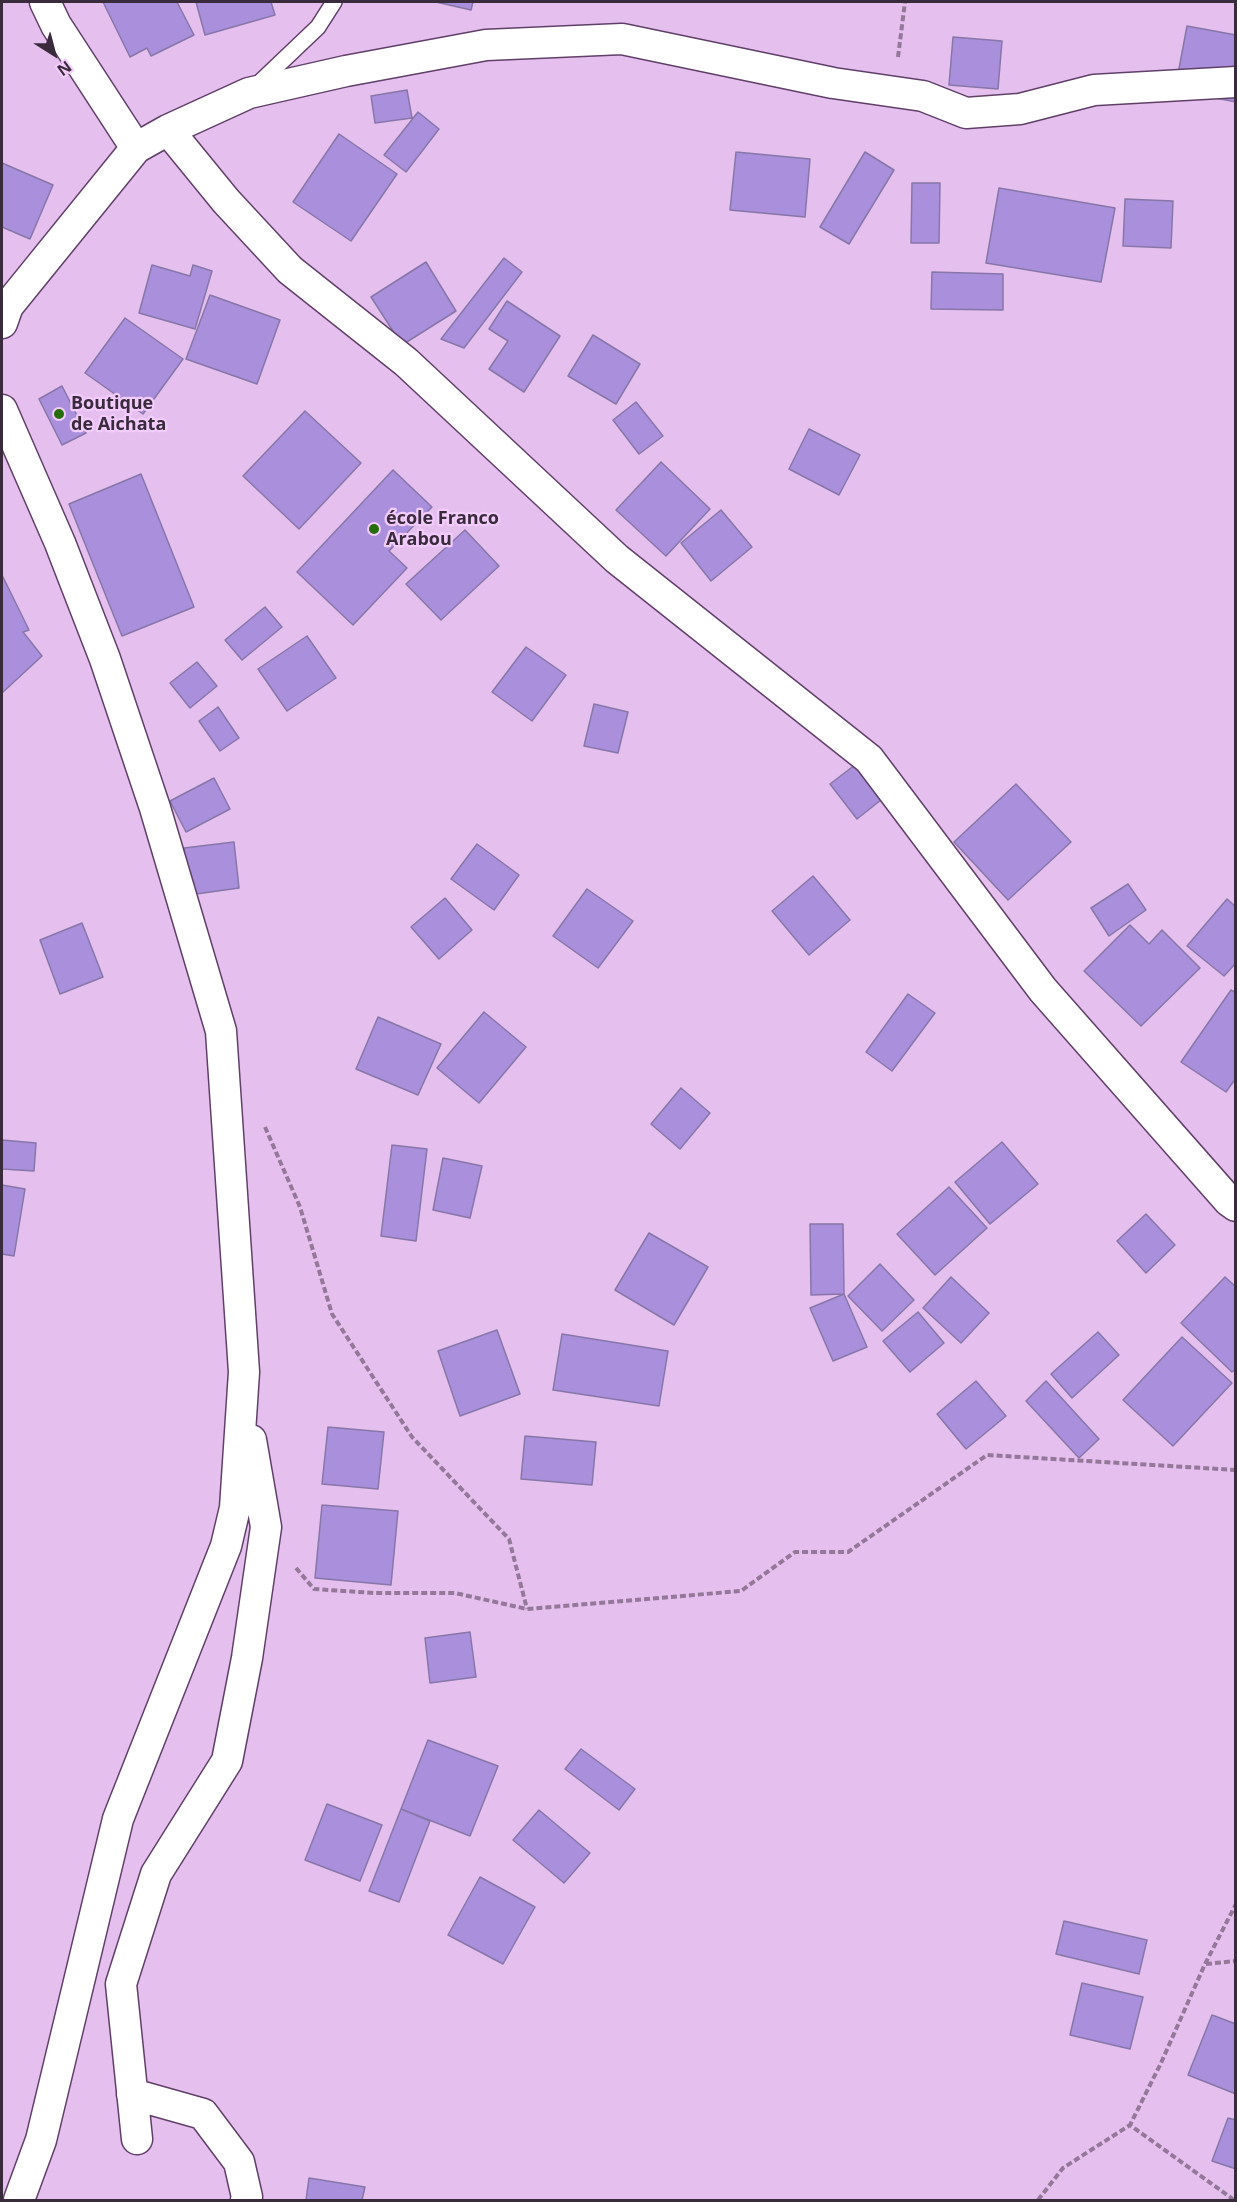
<!DOCTYPE html>
<html>
<head>
<meta charset="utf-8">
<style>
  body { margin:0 }
  #map { position:relative; width:1237px; height:2202px; overflow:hidden; background:#e5bfee; font-family:"Open Sans",sans-serif }
  canvas { display:block }
  .frame { position:absolute; inset:0; border:3px solid #392a3c; pointer-events:none }
  .north { position:absolute; left:24px; top:24px; width:60px; height:60px; -webkit-text-stroke:4px #f2ccfc; paint-order:stroke; rotate:144deg; font-size:16px; font-weight:700; line-height:24px; text-align:center; color:#392a3c }
  .north::after { content:''; display:block; margin:auto; width:21px; height:27px; background:#392a3c; clip-path:polygon(50% 0,100% 100%,50% 72%,0 100%) }
</style>
</head>
<body>
<div id="map">
<canvas width="1237" height="2202"></canvas>
<div class="frame"></div>
<div class="north">N</div>
</div>
<script>
const ctx = document.querySelector('canvas').getContext('2d');
ctx.lineJoin = 'round';
function paint(path, color) { ctx.fillStyle = color; ctx.fill(path, 'evenodd'); }
const poly = rows => new Path2D(rows.map(r => 'M' + r).join(''));
function stroke(path, color, width, dash) { ctx.strokeStyle = color; ctx.lineWidth = width; ctx.lineCap = dash ? 'butt' : 'round'; ctx.setLineDash(dash || []); ctx.stroke(path); }
function drawText(font, color, halo, rows, align = 'center') {
  ctx.font = font + ' "Open Sans",sans-serif'; ctx.lineWidth = 4.5; ctx.setLineDash([]); ctx.textBaseline = 'middle'; ctx.strokeStyle = halo; ctx.fillStyle = color; for (const [text, x, y, turn = 0] of rows) {
    ctx.save(); ctx.translate(x, y); ctx.rotate((+turn || 0) * Math.PI / 180); ctx.textAlign = isNaN(turn) ? turn : align; if (halo) ctx.strokeText(text, 0, 0); ctx.fillText(text, 0, 0); ctx.restore();
  }
}
const building = poly([
  [103,2,177,2,194,35,151,56,147,48,130,57,103,2],
  [196,2,271,2,275,15,205,35,196,2],
  [436,2,473,2,471,10,436,2],
  [1187,26,1236,35,1236,102,1175,90,1187,26],
  [953,37,1002,41,998,89,949,85,953,37],
  [407,90,412,118,375,123,371,96,407,90],
  [418,112,439,129,406,172,384,155,418,112],
  [339,134,397,174,351,241,293,202,339,134],
  [736,152,810,159,805,217,730,210,736,152],
  [865,152,894,170,849,244,820,227,865,152],
  [2,163,53,185,30,239,2,227,2,163],
  [912,183,940,183,939,243,911,243,912,183],
  [999,188,1115,208,1101,282,986,263,999,188],
  [1125,199,1173,201,1171,248,1123,246,1125,199],
  [504,258,522,272,464,348,441,339,504,258],
  [426,262,456,311,402,345,371,297,426,262],
  [152,265,190,276,193,265,212,271,195,329,139,313,152,265],
  [932,272,1003,274,1003,310,931,309,932,272],
  [210,295,280,320,257,384,186,359,210,295],
  [507,301,560,336,524,392,489,369,508,341,489,329,507,301],
  [125,318,183,359,143,414,85,373,125,318],
  [593,335,640,364,616,404,568,376,593,335],
  [62,386,86,433,62,445,39,399,62,386],
  [636,402,663,436,639,454,613,420,636,402],
  [305,411,361,463,299,529,243,476,305,411],
  [809,429,860,455,839,495,789,469,809,429],
  [661,462,710,509,666,556,616,510,661,462],
  [393,470,432,507,389,551,407,568,353,625,297,572,393,470],
  [141,474,194,607,122,636,69,504,141,474],
  [721,510,752,547,711,581,681,543,721,510],
  [465,530,499,566,441,620,406,584,465,530],
  [2,575,29,630,23,632,42,656,2,693,2,575],
  [265,607,282,627,242,660,225,640,265,607],
  [307,636,336,678,287,711,258,669,307,636],
  [526,647,566,675,532,721,492,692,526,647],
  [197,662,217,686,190,708,170,683,197,662],
  [594,704,628,712,618,753,584,746,594,704],
  [218,707,239,738,220,751,199,721,218,707],
  [864,758,891,792,857,819,830,784,864,758],
  [214,778,230,809,186,832,170,801,214,778],
  [1016,784,1071,842,1008,900,954,842,1016,784],
  [234,842,239,888,189,895,184,848,234,842],
  [477,844,519,875,494,910,451,879,477,844],
  [813,876,850,920,809,955,772,911,813,876],
  [1128,884,1146,910,1109,936,1091,908,1128,884],
  [587,889,633,921,598,968,553,936,587,889],
  [445,898,472,930,439,959,411,927,445,898],
  [1227,899,1236,907,1236,963,1224,976,1187,946,1227,899],
  [82,923,103,977,60,994,40,940,82,923],
  [1130,925,1149,944,1162,930,1200,968,1141,1026,1084,971,1130,925],
  [1231,990,1236,993,1236,1078,1226,1092,1181,1062,1231,990],
  [908,994,935,1013,892,1071,866,1052,908,994],
  [484,1012,526,1047,479,1103,437,1068,484,1012],
  [378,1017,441,1044,418,1095,356,1069,378,1017],
  [681,1088,710,1113,680,1149,651,1124,681,1088],
  [2,1140,36,1143,34,1171,2,1169,2,1140],
  [1002,1142,1038,1184,990,1224,955,1182,1002,1142],
  [392,1145,427,1149,416,1241,381,1236,392,1145],
  [443,1158,482,1166,470,1218,433,1210,443,1158],
  [2,1185,25,1189,14,1256,2,1254,2,1185],
  [949,1187,987,1228,935,1275,897,1234,949,1187],
  [1146,1214,1175,1245,1146,1273,1117,1241,1146,1214],
  [810,1224,843,1224,844,1294,811,1295,810,1224],
  [649,1233,708,1267,674,1325,615,1290,649,1233],
  [880,1264,914,1300,882,1331,848,1296,880,1264],
  [951,1277,989,1313,961,1343,923,1308,951,1277],
  [1225,1277,1236,1287,1236,1369,1232,1372,1181,1323,1225,1277],
  [844,1294,867,1347,833,1361,810,1308,844,1294],
  [918,1312,944,1343,910,1372,883,1341,918,1312],
  [497,1330,520,1394,460,1416,438,1351,497,1330],
  [1098,1332,1119,1355,1072,1398,1051,1374,1098,1332],
  [562,1334,668,1351,659,1406,553,1390,562,1334],
  [1182,1337,1232,1383,1173,1446,1123,1400,1182,1337],
  [976,1381,1006,1416,966,1449,937,1414,976,1381],
  [1046,1381,1099,1439,1079,1458,1026,1401,1046,1381],
  [328,1427,384,1432,378,1489,322,1484,328,1427],
  [525,1436,596,1442,592,1485,521,1479,525,1436],
  [322,1505,398,1511,391,1585,315,1578,322,1505],
  [470,1632,476,1677,430,1683,425,1638,470,1632],
  [428,1740,498,1766,470,1836,401,1809,428,1740],
  [581,1749,635,1789,619,1810,565,1769,581,1749],
  [327,1804,382,1825,360,1881,305,1860,327,1804],
  [401,1809,430,1821,399,1902,369,1891,401,1809],
  [539,1810,590,1853,564,1883,513,1840,539,1810],
  [480,1877,535,1907,503,1964,448,1935,480,1877],
  [1064,1921,1147,1940,1139,1974,1056,1954,1064,1921],
  [1082,1983,1143,1997,1130,2049,1070,2035,1082,1983],
  [1212,2015,1236,2024,1236,2094,1188,2075,1212,2015],
  [1228,2118,1236,2120,1236,2169,1212,2161,1228,2118],
  [309,2178,365,2187,362,2200,306,2200,309,2178]
]);
paint(building, '#aa8fdd');
stroke(building, '#8777a8', 1.5);
const service = poly([
  [255,87,318,27,334,2]
]);
const minor = poly([
  [45,2,56,25,136,148],
  [168,130,226,201,290,270,406,362,617,559,869,759,1043,990,1229,1201,1236,1206],
  [2,323,8,306,136,148,168,130,249,93,346,71,486,45,622,39,833,83,923,96,966,113,1020,109,1094,90,1236,82],
  [2,410,60,543,105,659,155,808,221,1031,244,1372,235,1508,226,1546,118,1819,41,2140,19,2200],
  [132,2094,203,2114,239,2162,247,2197,246,2200],
  [137,2139,121,1984,156,1874,227,1761,247,1658,266,1527,251,1440]
]);
stroke(service, '#604068', 18);
stroke(minor, '#604068', 33);
stroke(poly([
  [898,57,905,2],
  [265,1127,300,1207,332,1314,412,1437,509,1539,527,1609],
  [296,1568,314,1589,374,1593,455,1593,527,1609,741,1591,795,1552,848,1552,987,1455,1236,1470],
  [1206,1964,1236,1961],
  [1038,2200,1063,2168,1130,2125],
  [1234,2200,1130,2125,1161,2063,1205,1964,1236,1904]
]), '#937899', 4, [6, 3]);
stroke(service, '#fff', 15);
stroke(minor, '#fff', 30);
for (const [x, y, r, color] of [
  [59,414,6,"#256d0a"],
  [374,529,6,"#256d0a"]
]) { const dot = new Path2D(); dot.arc(x, y, r, 0, 2 * Math.PI); ctx.fillStyle = color; ctx.fill(dot); stroke(dot, '#f2ccfc', 2); }
drawText('bold 18px', '#392a3c', '#f2ccfc', [
  ["Boutique",71,404],
  ["de Aichata",71,425],
  ["école Franco",386,519],
  ["Arabou",386,540]
], 'left');
</script>
</body>
</html>
